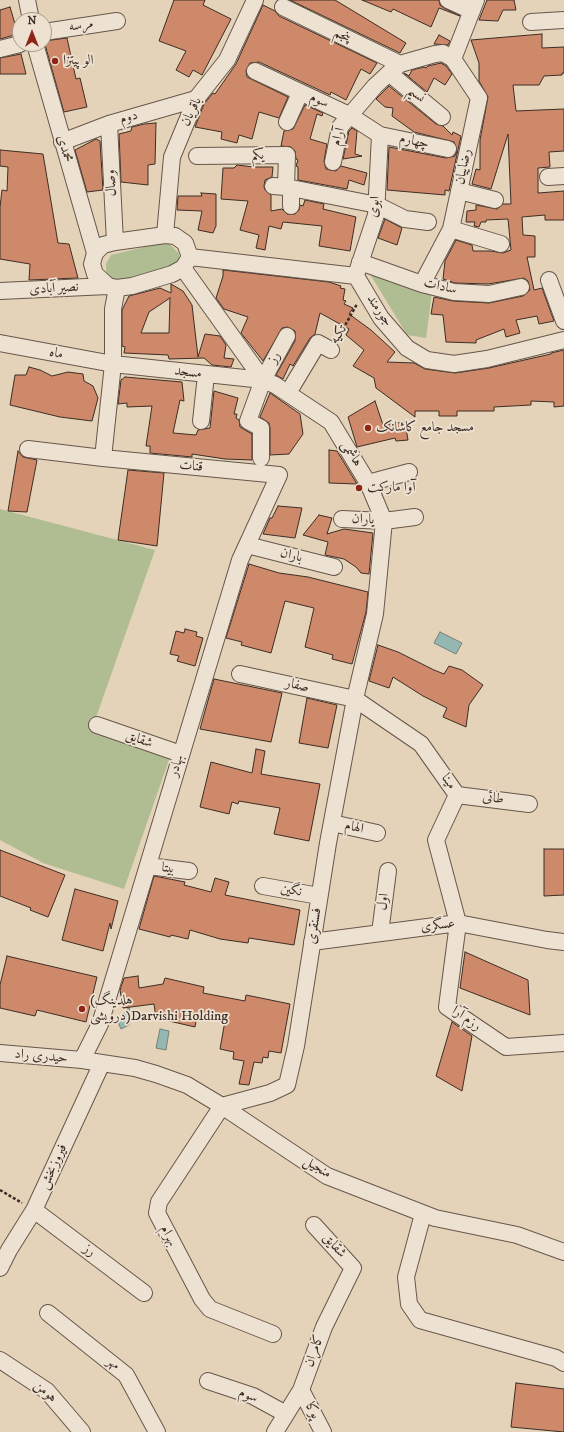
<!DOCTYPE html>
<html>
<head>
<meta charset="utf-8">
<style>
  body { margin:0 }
  #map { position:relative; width:564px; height:1432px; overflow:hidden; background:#e4d3b8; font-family:"IM FELL DW Pica",serif }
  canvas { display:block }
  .north { position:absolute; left:12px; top:12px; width:40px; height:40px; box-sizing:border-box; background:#ede2d1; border:1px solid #a79a8c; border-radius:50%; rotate:0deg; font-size:11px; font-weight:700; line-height:16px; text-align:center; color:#3d2d25 }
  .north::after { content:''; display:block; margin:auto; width:14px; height:18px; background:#8f2418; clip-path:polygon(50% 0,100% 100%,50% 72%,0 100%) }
</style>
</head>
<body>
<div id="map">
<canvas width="564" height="1432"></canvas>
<div class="north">N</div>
</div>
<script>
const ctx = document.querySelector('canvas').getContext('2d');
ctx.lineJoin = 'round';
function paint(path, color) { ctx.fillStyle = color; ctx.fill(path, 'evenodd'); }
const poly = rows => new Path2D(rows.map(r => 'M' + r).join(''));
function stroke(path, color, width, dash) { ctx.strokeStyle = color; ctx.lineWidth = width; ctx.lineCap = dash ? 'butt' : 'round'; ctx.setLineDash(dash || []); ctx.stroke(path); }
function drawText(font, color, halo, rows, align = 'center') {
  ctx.font = font + ' "IM FELL DW Pica",Amiri,serif'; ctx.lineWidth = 3.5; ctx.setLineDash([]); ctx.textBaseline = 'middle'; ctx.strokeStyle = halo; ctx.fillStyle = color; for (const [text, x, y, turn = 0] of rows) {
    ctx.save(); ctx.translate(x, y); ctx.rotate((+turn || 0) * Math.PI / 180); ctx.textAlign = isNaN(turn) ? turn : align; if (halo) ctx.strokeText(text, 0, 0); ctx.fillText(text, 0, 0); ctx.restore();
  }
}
paint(poly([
  [161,243,169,243,179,254,179,261,174,266,125,280,113,280,106,273,106,264,111,255],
  [370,274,432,292,426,338,407,335],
  [0,509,155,550,93,726,171,754,124,889,43,863,0,840]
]), '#b0bd92');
const water = poly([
  [440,632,462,643,456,654,434,643,440,632],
  [129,1007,131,1020,129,1025,121,1029,118,1022,129,1007],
  [160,1029,169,1031,166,1050,156,1048,160,1029]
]);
paint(water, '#95b7b1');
stroke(water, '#728079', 1);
const building = poly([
  [174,0,205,0,203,5,231,19,202,75,193,70,189,77,176,70,186,51,159,41,174,0],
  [290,0,335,0,406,43,400,53,290,0],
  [362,0,439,0,440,5,444,8,460,16,439,8,431,27,393,9,391,12,362,0],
  [487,0,514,0,516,10,503,10,498,21,479,20,487,0],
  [263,5,275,11,279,16,377,63,370,74,361,69,346,100,331,92,330,95,259,62,250,63,246,71,247,77,288,97,279,118,259,112,252,139,239,135,237,143,221,139,222,132,195,127,204,104,213,93,215,94,236,64,263,5],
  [10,7,18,34,0,39,0,10,10,7],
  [542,34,542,48,564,47,564,73,562,73,562,75,544,76,539,85,513,85,516,111,564,109,564,151,549,152,550,167,538,168,538,193,564,191,564,220,545,220,545,215,522,217,523,235,535,236,535,257,527,257,534,290,542,288,554,321,539,324,537,316,516,320,520,333,506,337,504,329,476,340,476,343,446,342,443,315,431,314,434,297,453,301,489,303,523,296,530,290,528,281,524,278,488,284,455,283,443,279,445,261,456,240,472,245,473,251,491,251,503,253,511,250,508,219,486,220,486,222,481,222,479,227,474,226,475,222,466,222,467,211,476,210,476,205,497,209,503,204,511,204,508,134,491,189,472,184,476,169,480,170,480,140,488,97,479,81,479,63,471,40,542,34],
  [439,35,450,41,448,45,434,44,439,35],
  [67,38,76,79,80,78,87,107,64,112,44,41,67,38],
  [21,54,26,74,0,74,0,58,21,54],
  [441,63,446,66,452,74,445,85,434,78,427,92,404,73,409,76,412,70,424,67,426,68,428,66,441,63],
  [389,86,436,124,443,126,452,135,453,132,461,136,449,191,445,190,445,195,387,190,389,147,446,158,455,156,457,151,454,142,414,132,392,116,393,108,385,107,376,99,389,86],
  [305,105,323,113,322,116,317,114,310,139,327,144,324,161,326,169,336,171,341,166,367,173,364,185,349,180,347,189,298,180,298,167,296,166,298,160,296,159,295,151,291,147,281,146,284,131,293,129,305,105],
  [156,123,155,164,148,165,148,185,121,182,119,134,131,131,132,127,144,124,156,123],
  [352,128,357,131,355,154,362,156,343,159,349,131,352,128],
  [96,139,100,141,103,190,87,192,75,150,96,139],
  [0,150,43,154,58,243,69,244,78,278,29,280,30,264,0,259,0,207,2,190,7,191,8,167,0,166,0,150],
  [237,165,254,167,273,167,272,177,265,180,264,186,265,190,271,195,271,211,282,209,287,214,295,214,299,210,300,205,303,206,305,200,324,204,323,209,356,217,350,251,319,246,322,226,283,222,281,229,269,226,265,250,256,248,259,235,240,230,248,201,221,199,223,168,234,168,237,165],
  [201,193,216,194,216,226,213,233,198,230,202,211,177,210,178,196,202,196,201,193],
  [385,219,402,228,397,245,378,238,385,219],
  [223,270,329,282,341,286,340,288,345,289,343,300,346,301,344,304,353,308,349,314,371,330,395,352,387,362,414,363,425,369,455,373,489,368,551,354,551,353,564,350,564,406,554,407,554,402,531,401,531,405,494,407,494,411,457,411,457,416,439,416,439,411,415,411,415,417,376,388,374,378,353,366,364,350,346,335,349,329,320,313,315,334,310,338,293,366,290,364,283,379,276,375,295,341,295,331,287,327,282,328,263,361,241,333,248,317,224,309,216,298,223,276,223,270],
  [171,284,183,291,192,305,198,357,205,334,220,336,226,345,224,358,234,359,231,367,212,365,204,358,169,359,168,355,124,353,125,347,122,346,122,310,129,296,160,288,171,293,171,284],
  [170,298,169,333,141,333,149,312,170,298],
  [29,367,40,370,52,376,68,372,83,374,84,381,93,386,98,398,92,421,60,417,10,405,15,375,26,375,29,367],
  [125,377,182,382,184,401,180,400,173,433,196,435,198,430,210,428,214,391,238,398,234,414,237,414,236,418,239,420,240,427,252,434,252,460,225,459,192,454,192,457,150,453,150,446,146,446,152,406,127,407,127,403,118,404,121,380,125,377],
  [270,393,300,414,303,434,289,454,270,455,270,428,269,423,260,417,270,393],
  [375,401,383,425,405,422,408,440,396,441,395,438,357,447,348,417,375,401],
  [329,450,337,451,357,484,329,483,329,450],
  [18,451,23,457,37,460,27,512,8,511,18,451],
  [128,470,164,473,157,546,118,540,128,470],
  [278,506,302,508,295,538,263,534,270,518,272,518,278,506],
  [319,515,332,518,327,534,344,529,373,533,369,574,361,573,356,567,344,559,325,555,328,542,303,535,319,515],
  [249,564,279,573,308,577,368,592,366,612,352,664,332,659,333,655,305,647,314,608,285,601,271,653,241,645,242,642,226,638,249,564],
  [185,629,197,632,196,636,203,638,195,666,177,661,179,656,170,654,176,631,184,633,185,629],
  [378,645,398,652,434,670,444,674,449,666,462,670,483,685,469,705,466,727,443,717,447,708,423,696,393,677,389,688,369,681,378,645],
  [214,679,282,693,271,742,200,729,214,679],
  [307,698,337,705,328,748,299,743,307,698],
  [256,749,265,751,261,774,320,784,309,841,274,834,280,808,239,801,238,804,232,802,229,814,200,807,211,762,252,773,256,749],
  [544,849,564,849,564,895,544,896,544,849],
  [0,850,65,875,48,917,30,910,31,908,0,896,0,850],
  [154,876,185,882,184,885,211,892,215,878,229,882,225,895,300,910,294,945,249,938,248,943,220,939,190,930,188,939,171,935,170,937,139,929,154,876],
  [75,889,118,901,111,929,110,923,103,951,62,940,75,889],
  [465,952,528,980,530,1015,460,988,465,952],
  [7,956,97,977,86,1022,37,1010,35,1016,0,1008,0,985,7,956],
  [138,976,139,988,163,984,165,978,204,987,203,993,245,1001,246,995,290,1004,281,1053,269,1051,268,1058,263,1057,262,1063,254,1062,249,1085,239,1084,244,1061,233,1059,234,1052,220,1049,225,1021,197,1016,195,1027,156,1018,154,1004,123,1008,120,990,124,978,138,976],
  [452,1022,472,1036,462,1091,436,1076,452,1022],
  [516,1383,564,1389,564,1432,511,1427,516,1383]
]);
paint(building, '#cd8969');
stroke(building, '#3d2d25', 1);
const minor = poly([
  [27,0,31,20],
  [448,0,472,11],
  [283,7,400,64],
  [531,22,564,20],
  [44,32,117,21],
  [35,44,95,253],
  [0,49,20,44],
  [255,71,349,115,380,135,448,149],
  [389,73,442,117],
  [287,122,300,93],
  [109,124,115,242],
  [62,142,109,124,196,99],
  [197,156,287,155,286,187],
  [333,162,340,127,375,86,389,73,400,64,435,54,443,53,453,59],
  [548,177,564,176],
  [273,186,286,187,377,205,405,219,428,222],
  [291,188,291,206],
  [459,191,495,200],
  [451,229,501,244],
  [165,235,172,157,196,99,227,60,255,0],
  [165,235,175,236,185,243,190,257,183,268,172,274,132,286,117,288,108,286,95,274,92,264,95,253,103,245,115,242,165,235],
  [190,257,356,276,381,318,407,348,427,360,454,364,487,359,564,340],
  [360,262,422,284,454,292,489,294,521,287],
  [183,268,263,380,275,385,331,422,368,483,384,521,375,614,355,699,328,843,296,1046,287,1085,270,1093,222,1106,159,1202,157,1213,202,1299,210,1309,273,1334],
  [357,272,376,215,380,135],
  [549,280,564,321],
  [422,284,451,229,479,98,453,59,476,0],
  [0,291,108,286],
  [0,343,113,364,263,380],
  [288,393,318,343,331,350],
  [201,421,206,375],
  [28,449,103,458],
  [261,458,261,428,248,421,263,380,287,336],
  [368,483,409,472],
  [342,519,384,521,415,517],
  [247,545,334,567],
  [240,674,355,699,421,744,457,795,436,840,458,923,447,1007,506,1047,564,1043],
  [97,725,181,754],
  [457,795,529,804],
  [332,823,377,833],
  [148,866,189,871],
  [263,886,319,896],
  [380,933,388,871],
  [312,942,458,923,547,940,564,942],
  [0,1053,82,1060,135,1068,156,1074,187,1085,222,1106,327,1176,435,1218,517,1235,564,1252],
  [82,1060,100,1024,240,560,279,475,103,458,113,364,113,309,117,288],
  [34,1210,144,1293],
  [423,1214,406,1277,409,1304,420,1320,556,1358,564,1363],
  [0,1268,9,1250,34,1210,102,1063],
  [48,1313,126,1375,157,1432],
  [0,1360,47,1391,82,1432],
  [208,1381,253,1396,286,1414],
  [301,1390,323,1432],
  [275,1432,301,1390,324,1327,353,1268,314,1225]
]);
stroke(minor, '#67564a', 18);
stroke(poly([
  [338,338,357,304],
  [0,1190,22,1203]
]), '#3d2d25', 2.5, [3, 2]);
stroke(minor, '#ede2d1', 16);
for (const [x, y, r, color] of [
  [55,61,4,"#8f2418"],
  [368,428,4,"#8f2418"],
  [359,488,4,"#8f2418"],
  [82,1009,4,"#8f2418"]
]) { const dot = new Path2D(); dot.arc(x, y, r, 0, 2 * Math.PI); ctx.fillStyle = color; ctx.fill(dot); stroke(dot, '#ede2d1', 1.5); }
drawText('14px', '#3d2d25', '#ede2d1', [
  ["مرسه",81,26,-9],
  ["پنجم",342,36,26],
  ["نسیم",416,95,40],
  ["سوم",319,101,24],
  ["باقریان",192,112,-64],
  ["دوم",129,118,-16],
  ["آرام",339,137,-74],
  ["چهارم",414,142,12],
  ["محمدی",64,149,74],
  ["یکم",258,156,-1],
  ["رضاییان",464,167,-79],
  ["وصال",112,183,-93],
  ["ابوی",375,207,-83],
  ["سادات",440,287,13],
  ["نصیر آبادی",54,289,-3],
  ["جورمند",379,311,56],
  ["تکیه",339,335,-57],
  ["ماه",56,354,11],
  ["رز",275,358,-61],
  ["مسجد",188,373,6],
  ["هاشمی",351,454,58],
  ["قنات",191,467,5],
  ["یاران",363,520,3],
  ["باران",291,556,14],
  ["صفار",297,686,13],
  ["شقایق",139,740,19],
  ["بهادر",177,766,-73],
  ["مینا",448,782,55],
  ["طائی",493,799,7],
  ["الهام",354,828,12],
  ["بیتا",168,869,8],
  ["نگین",291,891,10],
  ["اول",384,902,-82],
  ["فسنقری",315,926,-81],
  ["عسگری",438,926,-6],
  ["رزم آرا",466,1019,35],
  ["حیدری راد",41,1057,5],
  ["فیروزبخش",54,1167,-65],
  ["منجیل",317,1168,31],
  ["بهرام",168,1236,63],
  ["شقایق",334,1246,49],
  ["رز",89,1251,37],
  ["کامران",315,1351,-70],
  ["مهر",113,1364,38],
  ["هومن",45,1392,42],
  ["سوم",248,1396,22],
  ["پوکا",312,1411,62]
]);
drawText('14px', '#3d2d25', '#ede2d1', [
  ["الو پیتزا",63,61],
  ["مسجد جامع کاشانک",376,428],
  ["آوا مارکت",367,488],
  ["(هلدینگ",90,1001],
  ["درویشی)Darvishi Holding",90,1017]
], 'left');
</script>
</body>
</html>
